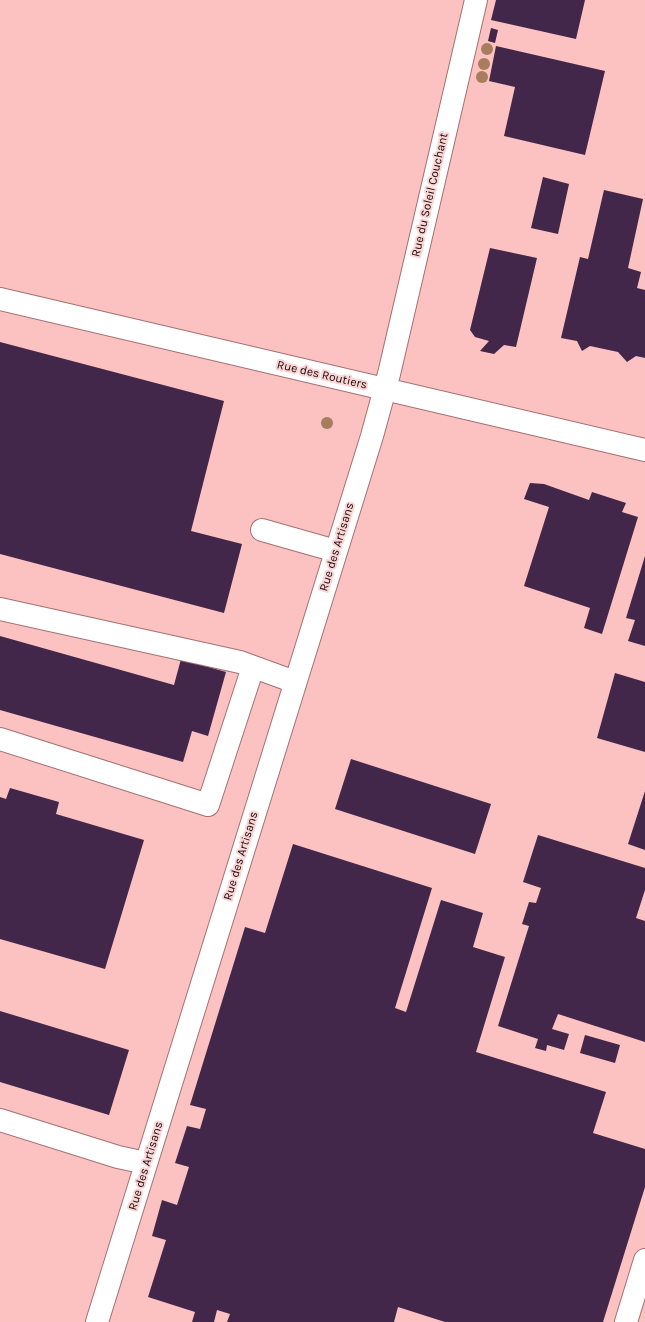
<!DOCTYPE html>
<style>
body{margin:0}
canvas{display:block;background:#fcc1c1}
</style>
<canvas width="645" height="1322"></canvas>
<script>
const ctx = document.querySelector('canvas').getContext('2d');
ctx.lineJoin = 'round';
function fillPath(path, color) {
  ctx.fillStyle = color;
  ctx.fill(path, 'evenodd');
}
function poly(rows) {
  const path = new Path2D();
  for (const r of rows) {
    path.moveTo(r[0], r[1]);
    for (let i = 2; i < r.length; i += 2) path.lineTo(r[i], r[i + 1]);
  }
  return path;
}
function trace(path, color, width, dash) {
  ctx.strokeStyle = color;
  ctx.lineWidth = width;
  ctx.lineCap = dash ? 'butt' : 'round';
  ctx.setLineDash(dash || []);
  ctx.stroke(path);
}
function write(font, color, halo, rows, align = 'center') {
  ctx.font = font + ' Karla,sans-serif';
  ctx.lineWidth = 4;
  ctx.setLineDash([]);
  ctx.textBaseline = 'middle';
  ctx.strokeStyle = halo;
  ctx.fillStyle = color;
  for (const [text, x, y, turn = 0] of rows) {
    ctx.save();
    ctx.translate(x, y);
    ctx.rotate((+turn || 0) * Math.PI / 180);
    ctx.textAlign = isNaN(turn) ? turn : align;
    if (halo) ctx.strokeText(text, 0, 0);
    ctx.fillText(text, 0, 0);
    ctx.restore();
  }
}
fillPath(poly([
 [496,0,585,0,576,39,491,20],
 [491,28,498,30,495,43,488,41],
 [496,46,605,71,585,155,504,136,515,87,489,81],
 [543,177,569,184,558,234,531,228],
 [604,190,643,199,628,268,641,272,637,288,645,290,645,358,636,356,627,362,618,352,590,346,582,351,577,341,561,338,580,257,588,259],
 [490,248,537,258,516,347,504,345,494,354,480,351,489,341,475,337,470,330],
 [0,342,224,401,191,531,242,544,224,613,0,554],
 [530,483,544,484,589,500,592,492,626,503,622,512,638,517,602,634,584,628,590,608,524,586,549,507,524,499],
 [645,556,645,646,628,641,635,620,626,618],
 [0,636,174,685,181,659,226,672,208,736,192,731,183,762,0,710],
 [615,673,645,682,645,752,597,738],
 [351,759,491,804,475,854,335,809],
 [10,788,59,802,56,814,144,840,105,969,0,939,0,797,6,799],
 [645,791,645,850,628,844],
 [538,835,645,868,645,890,636,918,645,921,645,1042,558,1014,552,1029,569,1034,564,1050,547,1045,546,1051,535,1048,538,1039,498,1026,529,926,522,924,529,902,536,903,541,888,523,882],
 [293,844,432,888,395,1008,406,1012,441,900,483,913,473,947,505,957,476,1052,606,1092,593,1133,645,1149,645,1187,603,1322,445,1322,398,1307,394,1322,227,1322,230,1314,217,1310,214,1322,192,1322,195,1312,148,1297,166,1240,152,1236,162,1200,177,1205,189,1167,175,1163,187,1126,200,1129,206,1109,190,1105,245,927,265,933],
 [0,1011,129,1050,109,1115,0,1082],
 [585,1035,620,1045,615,1063,580,1053]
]), '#42274a');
const minor = poly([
 [0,299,645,450],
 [262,530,336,551],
 [0,609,240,662,295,682],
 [0,739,208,805,253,667],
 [0,1120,118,1157,146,1163],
 [97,1322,372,436,389,374,476,0],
 [626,1322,645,1260]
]);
trace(minor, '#a57071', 24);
trace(minor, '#fff', 22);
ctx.fillStyle = '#a77d5e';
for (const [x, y] of [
 [487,49],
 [484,64],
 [482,77],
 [327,423]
]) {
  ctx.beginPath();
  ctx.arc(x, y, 6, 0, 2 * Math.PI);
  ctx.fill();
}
write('12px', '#1a0708', '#f9d5d5', [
 ["Rue du Soleil Couchant",430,195,-77],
 ["Rue des Routiers",322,375,13],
 ["Rue des Artisans",337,547,-73],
 ["Rue des Artisans",241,856,-73],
 ["Rue des Artisans",146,1166,-73]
]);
</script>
